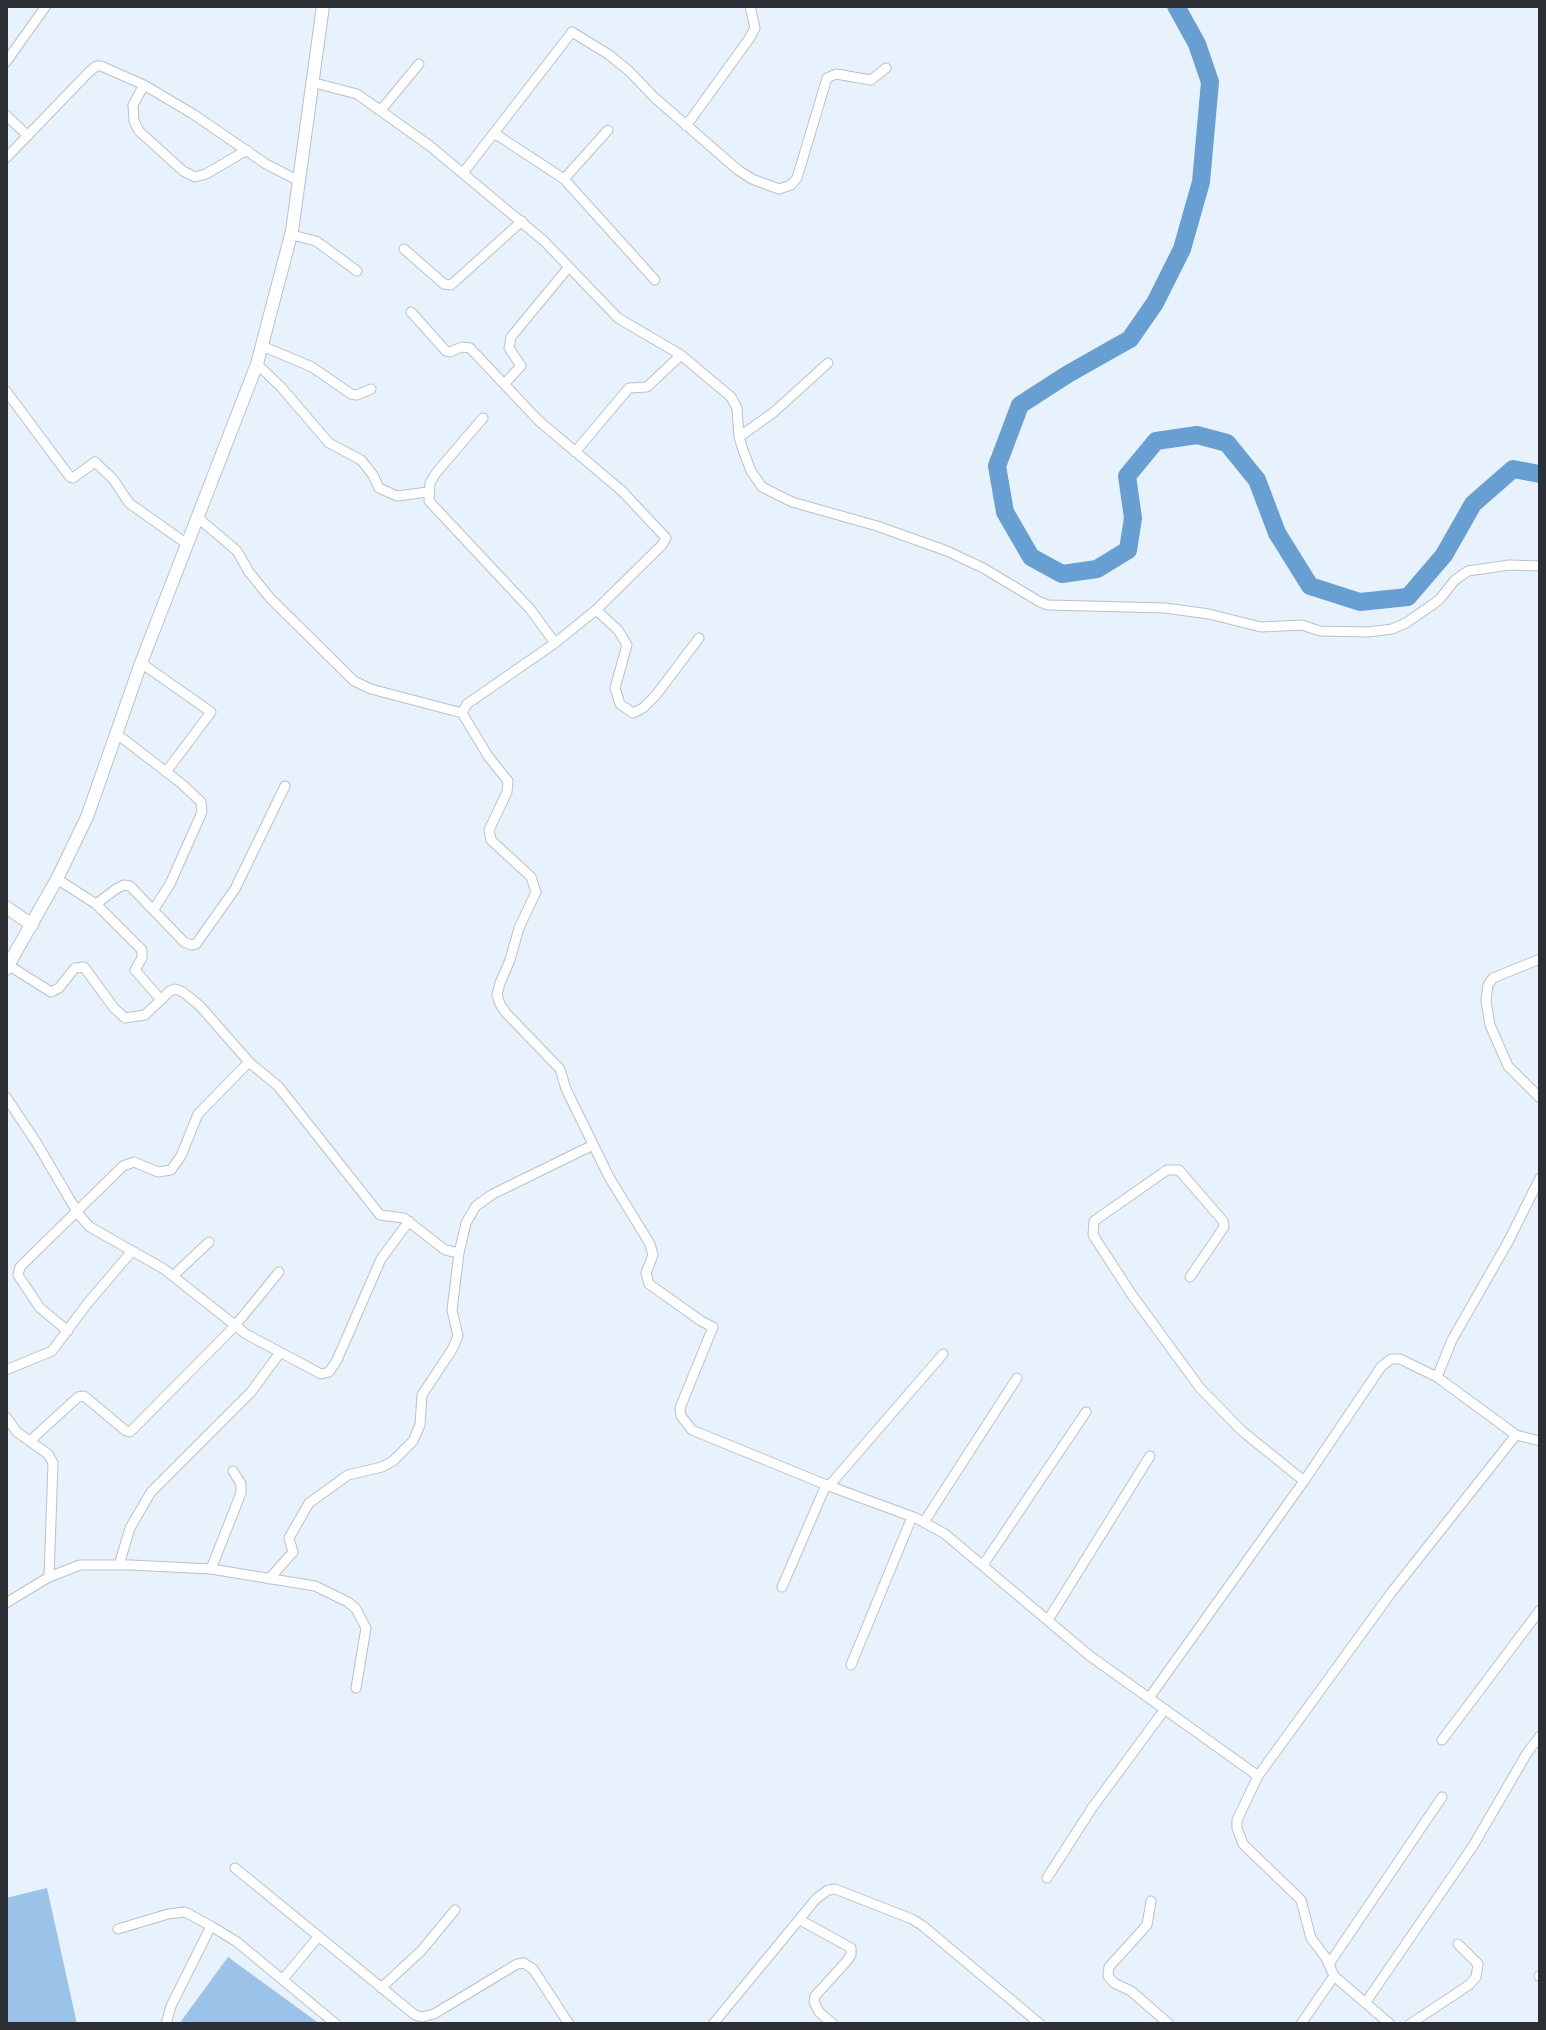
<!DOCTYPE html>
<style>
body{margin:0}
#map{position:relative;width:1546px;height:2030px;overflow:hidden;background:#e7f2fd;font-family:"Open Sans",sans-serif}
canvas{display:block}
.frame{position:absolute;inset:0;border:8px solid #2c3034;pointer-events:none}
</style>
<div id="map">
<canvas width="1546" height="2030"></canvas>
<div class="frame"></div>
</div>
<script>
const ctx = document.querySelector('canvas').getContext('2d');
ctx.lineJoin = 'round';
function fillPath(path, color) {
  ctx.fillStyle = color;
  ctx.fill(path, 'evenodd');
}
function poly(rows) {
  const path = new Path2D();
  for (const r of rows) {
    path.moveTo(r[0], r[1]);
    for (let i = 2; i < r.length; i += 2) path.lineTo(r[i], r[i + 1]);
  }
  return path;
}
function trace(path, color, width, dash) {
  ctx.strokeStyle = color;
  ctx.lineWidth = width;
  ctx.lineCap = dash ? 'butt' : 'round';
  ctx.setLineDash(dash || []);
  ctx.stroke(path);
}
fillPath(poly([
 [47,1888,77,2024,6,2024,6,1898],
 [228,1957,320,2024,179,2024]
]), '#9bc3e9');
trace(poly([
 [1176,6,1197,44,1210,82,1201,182,1182,249,1155,303,1130,339,1068,374,1020,405,997,466,1005,512,1031,557,1062,574,1097,569,1128,550,1133,518,1127,476,1156,441,1197,435,1227,443,1257,480,1277,533,1310,586,1360,602,1408,597,1444,555,1473,504,1513,469,1540,474]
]), '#679fd2', 18);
const street = poly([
 [6,62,46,6],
 [311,82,357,94,430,146,544,241,618,318,681,355,731,397,737,408,739,437,743,450,751,471,762,487,792,502,877,526,947,551,983,568,1040,602,1048,605,1165,608,1209,614,1261,627,1302,625,1320,631,1368,632,1392,629,1406,623,1439,600,1455,580,1468,571,1509,565,1540,566],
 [144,85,133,105,134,121,139,131,183,171,195,177,206,174,247,150],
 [381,110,419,64],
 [6,115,28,136],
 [686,126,749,39,755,28,750,6],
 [494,133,564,179,655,280],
 [6,158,88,73,96,66,101,66,144,85,193,114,266,164,299,181],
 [463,173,572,32,608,54,629,71,655,98,738,170,752,179,779,189,791,185,797,178,827,78,836,74,871,80,886,68],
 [564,179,608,130],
 [292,235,316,241,357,271],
 [404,249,444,284,451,285,522,221],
 [411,312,446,351,450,352,462,347,470,348,539,421,622,491,666,538,662,545,596,610,555,643,467,704,462,713,488,756,508,781,507,792,489,830,491,840,531,877,536,892,519,928,510,960,500,983,497,995,500,1004,506,1013,560,1069,566,1089,609,1177,650,1244,653,1255,646,1273,649,1284,701,1321,713,1327,680,1408,681,1416,692,1430,829,1486,916,1518,945,1534,1090,1656,1258,1776,1237,1820,1237,1828,1243,1844,1301,1900,1311,1938,1326,1958,1334,1976,1390,2024],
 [262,346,312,367,351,394,357,395,371,389],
 [257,364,281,387,329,443,361,460,373,475,379,488,397,496,428,492],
 [505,383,521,366,509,348,511,337,568,268],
 [6,391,70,477,73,478,95,462,113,479,129,503,187,544],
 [483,418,436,473,430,483,429,501,530,609,555,643],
 [739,437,774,412,828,363],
 [575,452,629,388,647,387,681,355],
 [197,517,237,551,249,572,270,598,354,681,371,689,462,713],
 [596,610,618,630,627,645,615,688,620,704,633,713,643,708,656,695,699,638],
 [141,663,211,712,166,772],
 [117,734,182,784,201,802,202,812,170,884,154,909],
 [57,879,96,904,142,950,142,958,135,970,161,1000],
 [96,904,116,889,124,885,130,886,184,942,191,945,196,944,235,889,285,786],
 [1540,959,1493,978,1488,985,1486,1001,1490,1025,1508,1066,1540,1098],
 [8,965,51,992,59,988,75,968,84,967,114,1008,125,1018,145,1015,170,991,175,989,183,992,200,1006,250,1063,278,1086,380,1215,404,1218,445,1250,459,1253],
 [6,1097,36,1142,79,1215,90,1227,164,1269,246,1334,321,1374,329,1372,337,1360,381,1259,409,1221],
 [174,1275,209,1242],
 [1190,1277,1224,1227,1223,1221,1179,1170,1167,1170,1094,1221,1093,1235,1132,1295,1200,1388,1242,1431,1304,1481],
 [68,1331,40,1308,18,1275,20,1267,123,1166,134,1162,158,1172,171,1170,181,1156,198,1114,249,1062],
 [6,1370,52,1351,87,1304,132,1251],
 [6,1417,17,1432,48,1454,53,1463,49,1577],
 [1516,1435,1540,1441],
 [31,1440,78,1397,84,1396,126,1431,130,1432,234,1327,279,1272],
 [829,1486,943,1354],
 [924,1522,1017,1378],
 [119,1565,130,1528,151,1492,251,1392,279,1354],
 [983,1565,1086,1412],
 [211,1569,241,1493,241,1484,233,1471],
 [269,1579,293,1552,289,1538,309,1503,348,1475,382,1467,393,1461,413,1441,420,1425,422,1395,453,1348,458,1336,452,1310,459,1253,466,1223,476,1206,493,1194,593,1145],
 [782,1587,826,1485],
 [6,1603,49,1577,80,1565,131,1565,211,1569,315,1586,348,1602,356,1609,366,1628,356,1688],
 [1048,1620,1150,1456],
 [851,1665,912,1517],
 [1149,1698,1304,1481,1381,1367,1391,1359,1400,1359,1437,1377],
 [1442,1740,1540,1610],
 [1258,1776,1391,1593,1516,1435,1437,1377,1452,1340,1508,1242,1540,1178],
 [235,1868,415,2015,422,2017,434,2014,517,1964,524,1963,533,1969,569,2024],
 [1047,1878,1092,1808,1165,1709],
 [1151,1901,1147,1925,1109,1967,1108,1976,1114,1983,1131,1991,1169,2024],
 [800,1920,851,1948,851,1955,846,1962,815,1996,814,2002,819,2012,833,2024],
 [118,1929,168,1914,185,1912,211,1926],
 [1329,1964,1442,1797],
 [1539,1976,1540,1976],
 [283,1979,319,1936],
 [381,1988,421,1951,455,1910],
 [1366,2002,1473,1846,1527,1753,1540,1736],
 [166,2024,171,2006,211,1926,237,1942,336,2024],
 [713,2024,816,1899,828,1890,835,1889,912,1919,923,1926,1040,2024],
 [1301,2024,1334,1976],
 [1410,2024,1469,1985,1476,1977,1478,1964,1458,1944]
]);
const secondary = poly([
 [6,907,32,925],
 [6,969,57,879,87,817,141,663,257,364,292,231,323,6]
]);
trace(street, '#b7c2cc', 11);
trace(secondary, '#b7c2cc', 14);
trace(street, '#fff', 9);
trace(secondary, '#fff', 12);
</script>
